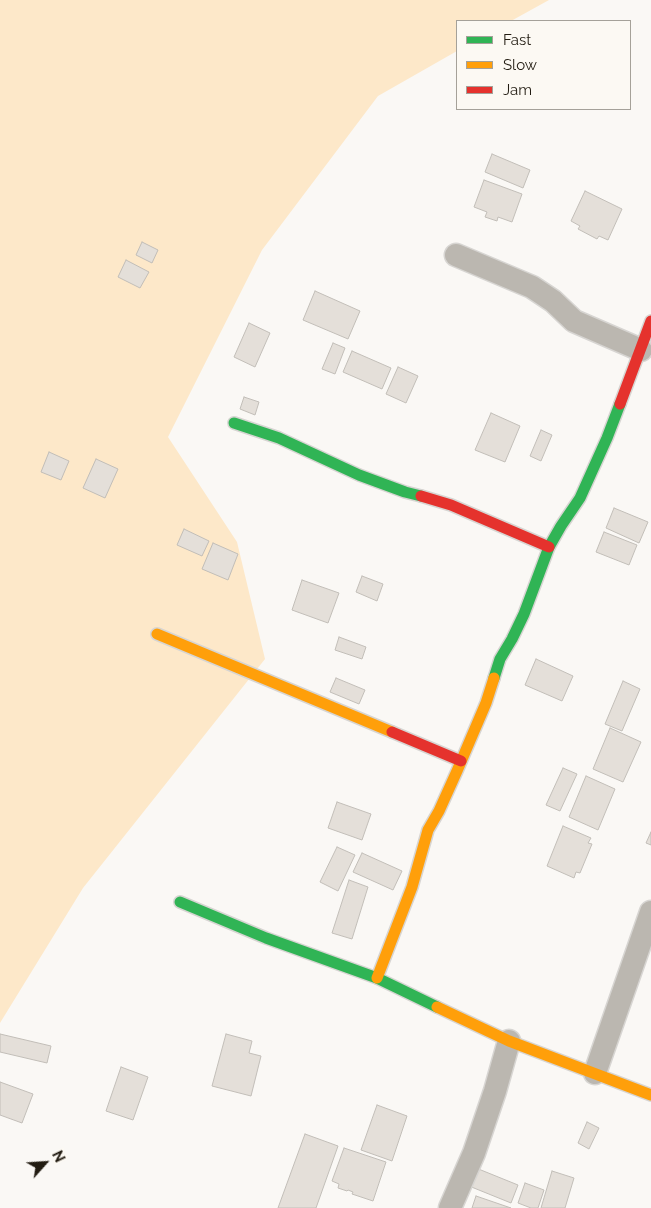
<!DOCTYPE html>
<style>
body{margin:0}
#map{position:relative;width:651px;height:1208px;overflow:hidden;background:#faf8f5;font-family:Raleway,sans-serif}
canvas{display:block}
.legend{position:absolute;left:456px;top:20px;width:175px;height:90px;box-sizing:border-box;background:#fcf9f3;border:1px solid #a5a199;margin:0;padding:6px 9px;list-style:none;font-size:15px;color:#221c12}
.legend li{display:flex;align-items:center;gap:10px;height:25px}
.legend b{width:25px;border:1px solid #a5a199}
.north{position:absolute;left:20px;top:1138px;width:50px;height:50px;-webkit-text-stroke:4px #fcf9f3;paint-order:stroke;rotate:64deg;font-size:14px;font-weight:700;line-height:20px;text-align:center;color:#221c12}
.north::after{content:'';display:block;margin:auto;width:18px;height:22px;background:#221c12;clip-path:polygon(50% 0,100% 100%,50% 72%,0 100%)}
</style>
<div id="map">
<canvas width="651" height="1208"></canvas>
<ul class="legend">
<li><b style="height:6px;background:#30b455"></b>Fast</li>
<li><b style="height:6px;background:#ff9f0a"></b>Slow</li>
<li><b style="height:6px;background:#e5322d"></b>Jam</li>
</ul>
<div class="north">N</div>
</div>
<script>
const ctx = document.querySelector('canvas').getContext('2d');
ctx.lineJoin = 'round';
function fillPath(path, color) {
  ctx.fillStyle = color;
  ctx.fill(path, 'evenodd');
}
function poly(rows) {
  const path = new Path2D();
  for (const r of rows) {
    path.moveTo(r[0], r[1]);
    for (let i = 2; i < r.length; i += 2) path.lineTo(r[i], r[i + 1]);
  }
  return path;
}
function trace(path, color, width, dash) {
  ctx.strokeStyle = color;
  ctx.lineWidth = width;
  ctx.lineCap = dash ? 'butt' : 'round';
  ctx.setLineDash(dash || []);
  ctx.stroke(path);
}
fillPath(poly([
 [0,0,549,0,511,21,457,21,457,51,378,96,262,250,168,437,237,542,265,659,83,888,0,1023]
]), '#fde8c9');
const building = poly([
 [492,154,530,170,523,188,485,172,492,154],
 [484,180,522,194,512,222,498,217,497,221,485,217,487,212,474,207,484,180],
 [585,191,622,209,608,240,599,236,597,239,578,229,580,226,571,221,585,191],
 [142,242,158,250,152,263,136,255,142,242],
 [126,260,149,272,140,288,118,277,126,260],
 [315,291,360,311,348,339,303,320,315,291],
 [249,323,270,333,255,367,234,357,249,323],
 [333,343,345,348,335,374,322,369,333,343],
 [352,351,391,368,382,389,343,372,352,351],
 [398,367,418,376,406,403,386,394,398,367],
 [244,397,259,402,255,415,240,409,244,397],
 [491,413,520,426,505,462,475,450,491,413],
 [541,430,552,435,541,461,530,456,541,430],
 [49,452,69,461,61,480,41,472,49,452],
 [96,459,118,469,105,498,83,488,96,459],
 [614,508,648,522,639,543,606,528,614,508],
 [184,529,209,541,202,556,177,545,184,529],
 [604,532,637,545,629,565,596,552,604,532],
 [213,543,238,554,228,580,202,569,213,543],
 [362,576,383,584,377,601,356,592,362,576],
 [302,580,339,593,328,623,292,610,302,580],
 [339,637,366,647,362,659,335,650,339,637],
 [536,659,573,676,562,701,525,685,536,659],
 [336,678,365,690,359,704,330,692,336,678],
 [623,681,640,689,622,731,605,724,623,681],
 [610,728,641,742,623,782,593,769,610,728],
 [563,768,577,774,560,811,546,805,563,768],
 [586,776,615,789,598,830,569,817,586,776],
 [337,802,371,814,362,840,328,828,337,802],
 [563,826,591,838,588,843,592,844,580,873,576,872,574,878,547,866,563,826],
 [651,832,651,845,646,843,651,832],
 [337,847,355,855,338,891,320,882,337,847],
 [362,853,402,871,393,890,353,872,362,853],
 [349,880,368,887,352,939,332,933,349,880],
 [0,1034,51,1046,47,1063,0,1052,0,1034],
 [226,1034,252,1041,249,1053,261,1056,251,1096,212,1086,226,1034],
 [121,1067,148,1077,133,1120,106,1111,121,1067],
 [0,1082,33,1094,22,1123,0,1115,0,1082],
 [377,1105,407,1116,392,1161,361,1150,377,1105],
 [587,1122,599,1128,589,1149,578,1143,587,1122],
 [305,1134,338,1146,316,1208,278,1208,305,1134],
 [344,1148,386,1162,373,1201,352,1194,353,1192,348,1190,347,1191,338,1188,339,1184,332,1181,344,1148],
 [476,1168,518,1185,511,1203,469,1186,476,1168],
 [552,1171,574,1178,565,1208,541,1208,552,1171],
 [525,1183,544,1190,538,1208,531,1208,518,1203,525,1183],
 [476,1196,511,1208,472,1208,476,1196]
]);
fillPath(building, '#e4dfd9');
trace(building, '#c2beb8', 1);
const street = poly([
 [456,255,532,287,553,301,574,321,641,350],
 [595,1073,651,912],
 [450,1208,474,1153,495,1091,509,1041]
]);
const fast = poly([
 [234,423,279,438,359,475,405,492,421,496],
 [494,678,500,659,512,639,524,614,549,547,561,526,580,498,607,438,620,404],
 [180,902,266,938,377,978,437,1007]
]);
const slow = poly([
 [157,634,392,732],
 [377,978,412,887,428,830,439,811,457,771,486,703,494,678],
 [437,1007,509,1041,651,1095]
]);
const jam = poly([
 [620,404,651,321],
 [421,496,451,505,549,547],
 [392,732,461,761]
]);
trace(street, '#d7d5d2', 25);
trace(fast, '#d7d5d2', 14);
trace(slow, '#d7d5d2', 14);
trace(jam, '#d7d5d2', 14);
trace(street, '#bbb7b0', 22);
trace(fast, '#30b455', 11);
trace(slow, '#ff9f0a', 11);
trace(jam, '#e5322d', 11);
</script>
